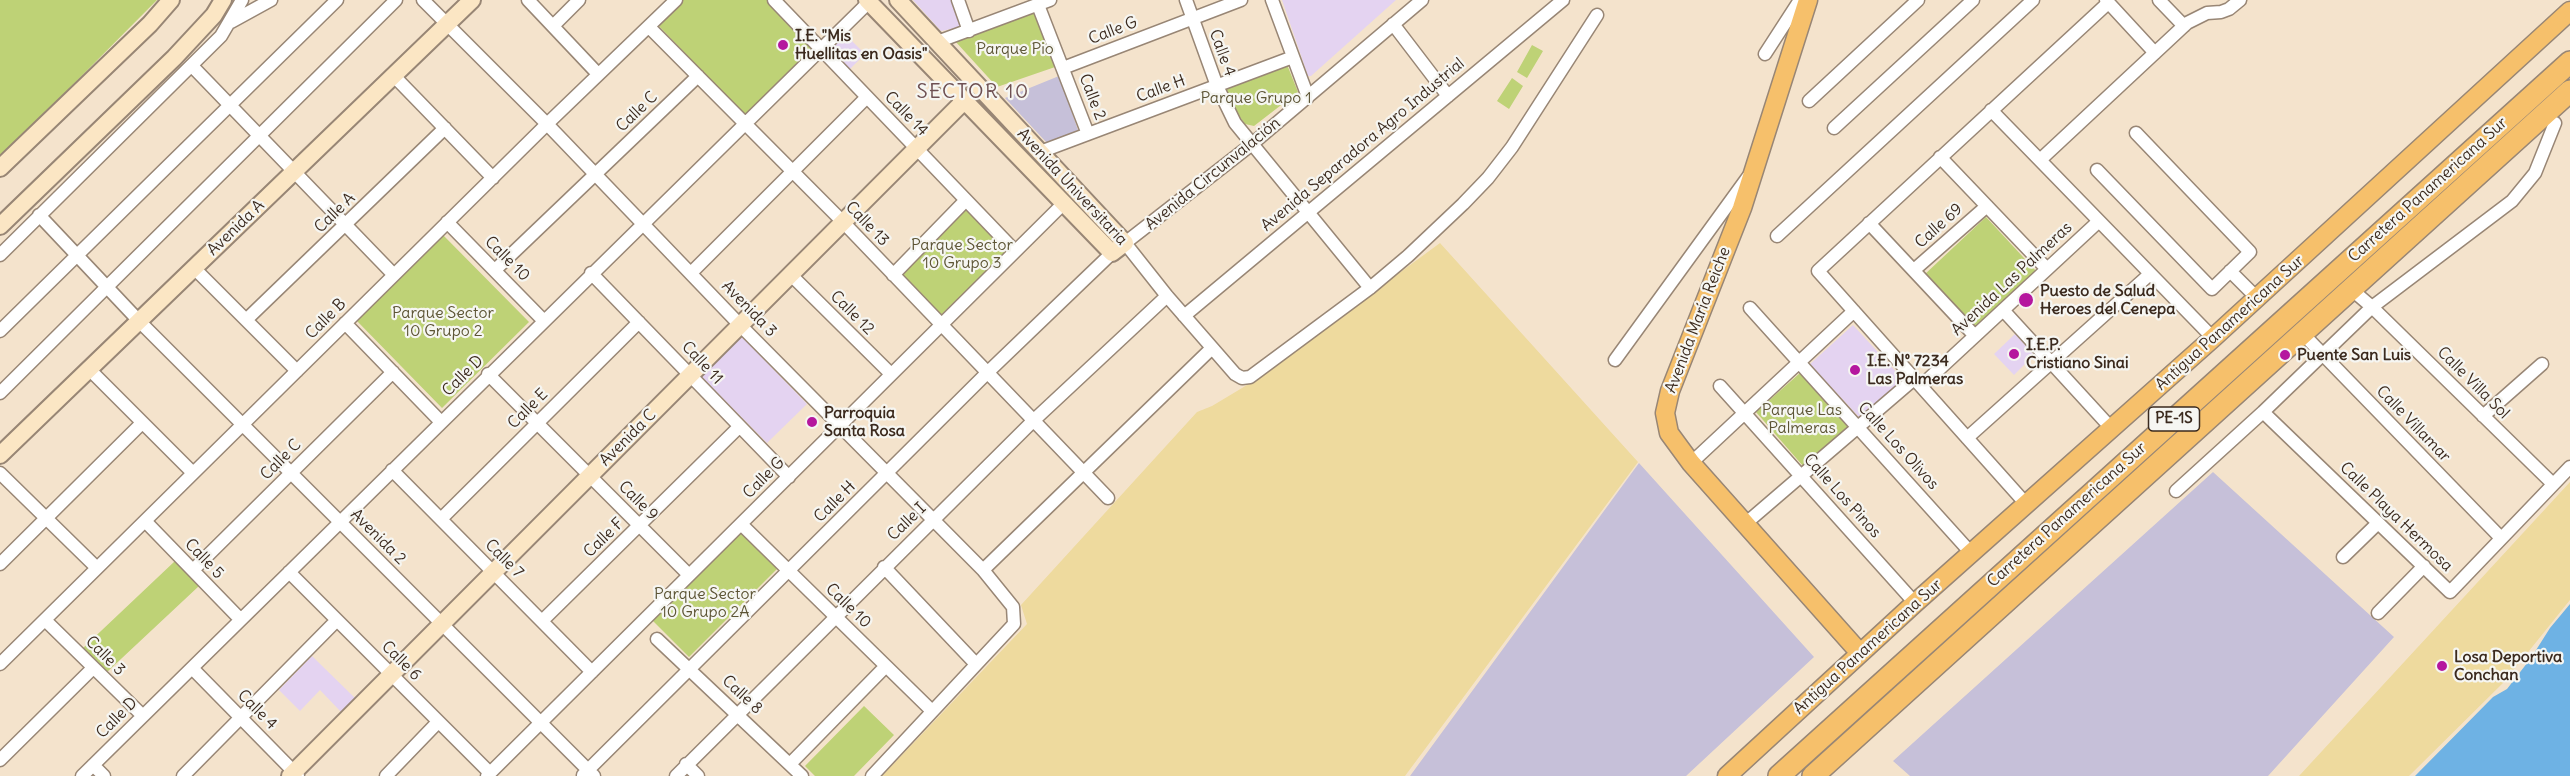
<!DOCTYPE html>
<meta charset="utf-8">
<style>
body{margin:0}
canvas{display:block;background:#f4e3cc}
</style>
<canvas width="2570" height="776"></canvas>
<script>
const ctx = document.querySelector('canvas').getContext('2d');
ctx.lineJoin = 'round';
function fillPath(path, color) {
  ctx.fillStyle = color;
  ctx.fill(path, 'evenodd');
}
function poly(rows) {
  const path = new Path2D();
  for (const r of rows) {
    path.moveTo(r[0], r[1]);
    for (let i = 2; i < r.length; i += 2) path.lineTo(r[i], r[i + 1]);
  }
  return path;
}
function trace(path, color, width, dash) {
  ctx.strokeStyle = color;
  ctx.lineWidth = width;
  ctx.lineCap = dash ? 'butt' : 'round';
  ctx.setLineDash(dash || []);
  ctx.stroke(path);
}
function write(font, color, halo, rows, align = 'center') {
  ctx.font = font + ' Delius,sans-serif';
  ctx.lineWidth = 4.5;
  ctx.setLineDash([]);
  ctx.textBaseline = 'middle';
  ctx.strokeStyle = halo;
  ctx.fillStyle = color;
  for (const [text, x, y, turn = 0] of rows) {
    ctx.save();
    ctx.translate(x, y);
    ctx.rotate((+turn || 0) * Math.PI / 180);
    ctx.textAlign = isNaN(turn) ? turn : align;
    if (halo) ctx.strokeText(text, 0, 0);
    ctx.fillText(text, 0, 0);
    ctx.restore();
  }
}
fillPath(poly([
 [913,0,951,0,961,27,941,31],
 [1282,0,1396,0,1311,76,1308,76],
 [844,33,865,54,849,70,829,49],
 [1853,325,1900,376,1898,383,1859,417,1810,364],
 [2015,334,2034,355,2014,375,1994,354],
 [741,336,807,404,767,443,701,376],
 [312,656,356,699,342,713,320,690,300,711,279,690]
]), '#e4d3f1');
fillPath(poly([
 [1059,76,1078,130,1047,143,1005,98],
 [1639,463,1814,657,1686,776,1410,776],
 [2213,472,2394,637,2268,776,1910,776,1893,761]
]), '#c6c0d9');
fillPath(poly([
 [0,0,157,0,0,158],
 [678,0,768,0,814,48,745,116,655,22],
 [1036,8,1058,66,997,87,955,41],
 [1532,45,1543,51,1527,78,1517,72],
 [1286,62,1298,92,1254,126,1245,124,1226,98,1227,87],
 [1512,78,1523,86,1509,109,1497,101],
 [966,208,1008,250,941,315,900,273],
 [1986,217,2036,271,1974,329,1924,275],
 [443,235,529,322,442,408,357,321],
 [1800,373,1848,427,1803,466,1756,412],
 [739,531,777,569,689,657,651,619],
 [175,561,199,586,106,673,83,648],
 [864,706,894,735,854,776,815,776,805,766]
]), '#bed276');
fillPath(poly([
 [1440,243,1638,462,1405,776,882,776,1027,624,1021,605,1197,412,1212,406,1247,385],
 [2570,482,2570,600,2504,682,2409,776,2299,776]
]), '#eeda9e');
fillPath(poly([
 [2570,604,2570,776,2415,776,2493,697,2507,689,2531,658,2550,628]
]), '#6eb2e4');
const street = poly([
 [423,0,547,124,740,325,983,570,1013,607,1014,624,872,776],
 [528,0,598,74],
 [774,0,1015,251],
 [958,0,969,31],
 [1186,0,1217,86,1235,123,1370,288],
 [1272,0,1308,97],
 [1422,0,1252,144,1125,243,1167,296,1235,374,1242,378,1250,377,1370,288,1408,256,1463,204,1488,178,1512,147,1597,15],
 [2106,0,2155,53],
 [2159,0,2184,26],
 [1038,5,1088,134],
 [231,22,271,0],
 [1393,24,1448,96],
 [553,26,579,0],
 [649,27,843,222,1108,498],
 [937,42,1050,0],
 [1765,54,1800,0],
 [192,66,394,275],
 [1063,68,1241,0],
 [393,75,493,178],
 [1809,101,1918,0],
 [1991,110,2213,338],
 [1834,128,1973,0],
 [1040,152,1293,57],
 [1940,157,2047,269],
 [2040,160,2187,23,2207,13,2221,12,2229,9,2240,0],
 [2097,170,2212,289,2250,252,2136,133],
 [39,215,139,321,594,776],
 [447,222,543,320],
 [1869,223,1975,336],
 [1777,236,2033,0],
 [0,255,221,36,242,0],
 [194,268,297,371],
 [495,270,698,76],
 [1914,270,1987,206],
 [2230,271,2257,298],
 [591,273,789,477],
 [691,273,867,97],
 [791,275,891,374],
 [893,275,966,200],
 [2351,289,2372,307,2553,484],
 [1750,308,1972,554],
 [2003,310,2112,429],
 [1184,316,1563,0],
 [246,320,445,128],
 [345,323,440,421],
 [0,331,337,0],
 [2302,333,2501,538],
 [1615,360,1748,177],
 [89,369,193,473],
 [488,374,689,575],
 [1720,386,1915,603],
 [1921,386,2099,221],
 [0,393,396,0],
 [2263,412,2450,592,2570,467],
 [2483,416,2542,364],
 [1967,438,2150,274],
 [1691,463,1854,311],
 [392,470,592,672],
 [0,473,97,568],
 [2176,491,2263,412,2372,307,2512,201,2535,173,2555,123],
 [2027,505,1818,271,2108,3],
 [441,519,639,322],
 [145,521,240,619],
 [741,524,932,711],
 [1745,524,1914,379],
 [2343,557,2378,523],
 [0,564,142,423],
 [884,567,975,663],
 [193,570,393,372],
 [983,570,1212,348],
 [289,572,490,773],
 [2378,613,2424,566],
 [45,620,143,716],
 [542,621,739,427],
 [657,639,802,776],
 [0,664,547,124,676,0],
 [192,668,298,776],
 [0,760,93,668],
 [686,764,698,776],
 [790,764,886,666],
 [93,765,104,776],
 [583,775,987,373,1112,253],
 [82,776,869,2],
 [183,776,337,620],
 [386,776,438,722],
 [487,776,1064,203],
 [676,776,1033,421,1167,296]
]);
const secondary = poly([
 [867,0,1112,253,1125,243,898,0],
 [0,168,150,24,171,0],
 [0,226,174,58,214,15,223,0],
 [0,455,472,0],
 [290,776,965,100]
]);
const primary = poly([
 [1808,0,1742,208,1670,391,1665,413,1669,433,1691,463,1860,653],
 [1727,776,1915,603,2213,338,2570,11]
]);
const highway = poly([
 [1779,776,2570,62],
 [1813,776,2570,91]
]);
trace(street, '#988675', 15);
trace(secondary, '#988675', 20);
trace(primary, '#988675', 21);
trace(highway, '#988675', 24);
trace(street, '#fff', 12);
trace(secondary, '#fbe6c4', 16);
trace(primary, '#f6c06b', 18);
trace(highway, '#f6c06b', 21);
for (const [x, y, r, color] of [
 [783,45,6,"#b5179e"],
 [2026,300,8,"#b5179e"],
 [2014,354,6,"#b5179e"],
 [2285,355,6,"#b5179e"],
 [1855,370,6,"#b5179e"],
 [812,422,6,"#b5179e"],
 [2442,666,6,"#b5179e"]
]) {
  const dot = new Path2D();
  dot.arc(x, y, r, 0, 2 * Math.PI);
  ctx.fillStyle = color;
  ctx.fill(dot);
  trace(dot, '#f6f6f2', 2);
}
for (const [x, y, w] of [
 [2174,419,51]
]) {
  const box = new Path2D();
  box.roundRect(x - w / 2, y - 12, w, 24, 4.5);
  ctx.fillStyle = '#f6f6f2';
  ctx.fill(box);
  trace(box, '#3b2a1e', 1.5);
}
write('bold 15px', '#3b2a1e', null, [
 ["PE-1S",2174,419]
]);
write('16px', '#3b2a1e', '#f6f6f2', [
 ["Calle G",1113,31,-21],
 ["Calle 4",1222,53,70],
 ["Calle H",1161,89,-20],
 ["Calle 2",1092,97,69],
 ["Calle C",637,112,-44],
 ["Calle 14",906,114,46],
 ["Avenida Separadora Agro Industrial",1363,145,-40],
 ["Avenida Circunvalación",1213,174,-39],
 ["Avenida Universitaria",1072,187,47],
 ["Carretera Panamericana Sur",2428,190,-42],
 ["Calle A",335,213,-44],
 ["Calle 13",867,224,46],
 ["Calle 69",1939,226,-42],
 ["Avenida A",236,228,-44],
 ["Calle 10",507,259,45],
 ["Avenida Las Palmeras",2012,279,-43],
 ["Avenida 3",749,309,46],
 ["Calle 12",852,313,45],
 ["Calle B",326,319,-45],
 ["Avenida María Reiche",1698,320,-69],
 ["Antigua Panamericana Sur",2230,323,-42],
 ["Calle 11",702,363,47],
 ["Calle D",463,376,-45],
 ["Calle Villa Sol",2473,383,45],
 ["Calle E",528,409,-45],
 ["Calle Villamar",2413,424,46],
 ["Avenida C",628,438,-45],
 ["Calle Los Olivos",1898,446,48],
 ["Calle C",281,460,-45],
 ["Calle G",764,478,-45],
 ["Calle Los Pinos",1842,496,48],
 ["Calle 9",638,501,45],
 ["Calle H",835,502,-45],
 ["Carretera Panamericana Sur",2067,515,-42],
 ["Calle Playa Hermosa",2396,517,44],
 ["Calle I",907,522,-44],
 ["Avenida 2",378,537,45],
 ["Calle F",604,538,-44],
 ["Calle 5",204,559,46],
 ["Calle 7",504,559,45],
 ["Calle 10",848,606,44],
 ["Antigua Panamericana Sur",1868,647,-42],
 ["Calle 3",105,656,45],
 ["Calle 6",401,661,45],
 ["Calle 8",742,695,43],
 ["Calle 4",257,710,45],
 ["Calle D",117,718,-45]
]);
write('bold 16px', '#3b2a1e', '#f6f6f2', [
 ["I.E. \"Mis",795,36],
 ["Huellitas en Oasis\"",795,54],
 ["Puesto de Salud",2040,291],
 ["Heroes del Cenepa",2040,309],
 ["I.E.P.",2026,345],
 ["Cristiano Sinai",2026,363],
 ["Puente San Luis",2297,355],
 ["I.E. N° 7234",1867,361],
 ["Las Palmeras",1867,379],
 ["Parroquia",824,413],
 ["Santa Rosa",824,431],
 ["Losa Deportiva",2454,657],
 ["Conchan",2454,675]
], 'left');
write('16px', '#5c5434', '#f6f6f2', [
 ["Parque Pio",1015,49],
 ["Parque Grupo 1",1256,98],
 ["Parque Sector",962,245],
 ["10 Grupo 3",962,263],
 ["Parque Sector",443,313],
 ["10 Grupo 2",443,331],
 ["Parque Las",1802,410],
 ["Palmeras",1802,428],
 ["Parque Sector",705,594],
 ["10 Grupo 2A",705,612]
]);
ctx.letterSpacing = '1.5px';
write('20px', '#6e5052', '#f6f6f2', [
 ["SECTOR 10",973,92]
]);
ctx.letterSpacing = '0px';
</script>
